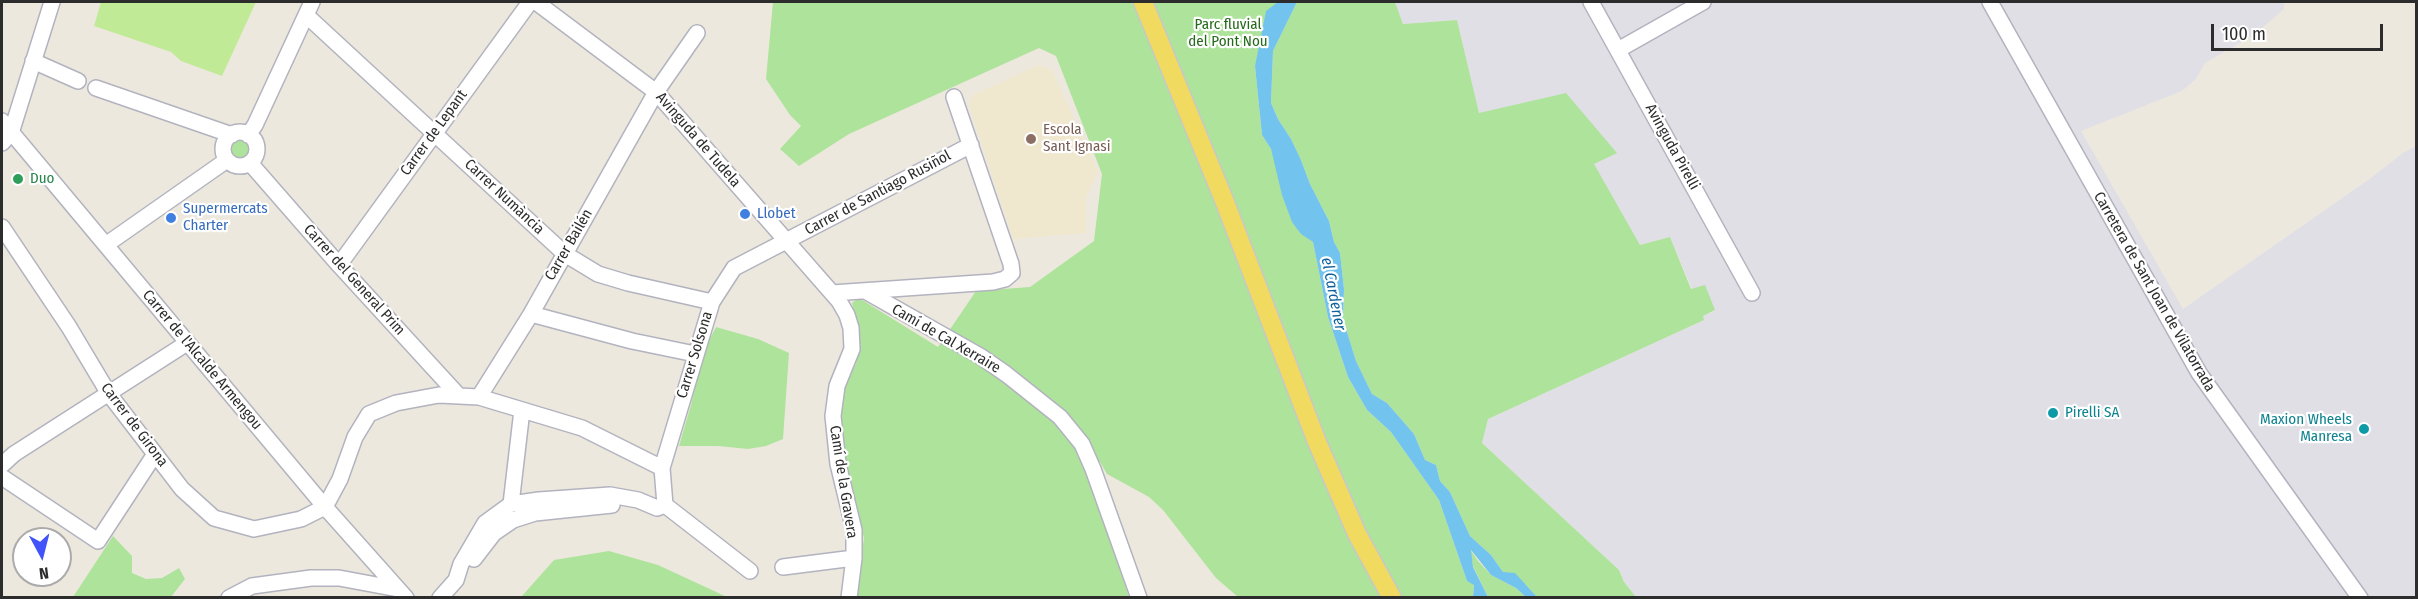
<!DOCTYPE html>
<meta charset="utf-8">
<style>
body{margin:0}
#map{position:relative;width:2418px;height:599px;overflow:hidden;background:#ede8de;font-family:"Fira Sans Condensed",sans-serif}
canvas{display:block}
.frame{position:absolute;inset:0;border:3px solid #2c2c2c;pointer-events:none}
.north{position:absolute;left:12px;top:527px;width:60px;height:60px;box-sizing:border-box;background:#fff;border:2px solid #ababab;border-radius:50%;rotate:173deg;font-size:16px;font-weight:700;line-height:24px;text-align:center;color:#2c2c2c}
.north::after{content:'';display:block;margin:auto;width:21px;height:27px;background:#4054f9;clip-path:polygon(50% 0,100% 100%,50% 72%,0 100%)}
.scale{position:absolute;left:2211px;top:24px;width:172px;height:27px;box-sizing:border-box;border:3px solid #2c2c2c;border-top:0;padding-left:8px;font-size:18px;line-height:21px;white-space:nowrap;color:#2c2c2c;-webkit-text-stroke:4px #fff;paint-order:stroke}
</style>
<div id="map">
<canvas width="2418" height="599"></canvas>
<div class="frame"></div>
<div class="north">N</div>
<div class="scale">100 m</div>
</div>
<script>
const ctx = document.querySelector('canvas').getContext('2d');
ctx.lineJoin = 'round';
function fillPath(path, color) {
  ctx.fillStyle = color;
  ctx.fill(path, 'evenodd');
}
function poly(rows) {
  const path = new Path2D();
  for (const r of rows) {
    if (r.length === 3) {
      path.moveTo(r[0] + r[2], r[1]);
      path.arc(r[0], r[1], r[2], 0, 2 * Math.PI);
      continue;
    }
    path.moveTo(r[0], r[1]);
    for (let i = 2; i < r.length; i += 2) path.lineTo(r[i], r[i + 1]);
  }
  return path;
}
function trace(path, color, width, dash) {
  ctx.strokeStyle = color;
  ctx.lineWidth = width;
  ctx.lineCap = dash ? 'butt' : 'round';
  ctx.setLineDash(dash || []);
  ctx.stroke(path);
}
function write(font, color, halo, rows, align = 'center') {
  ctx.font = font + ' "Fira Sans Condensed",sans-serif';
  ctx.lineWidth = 4.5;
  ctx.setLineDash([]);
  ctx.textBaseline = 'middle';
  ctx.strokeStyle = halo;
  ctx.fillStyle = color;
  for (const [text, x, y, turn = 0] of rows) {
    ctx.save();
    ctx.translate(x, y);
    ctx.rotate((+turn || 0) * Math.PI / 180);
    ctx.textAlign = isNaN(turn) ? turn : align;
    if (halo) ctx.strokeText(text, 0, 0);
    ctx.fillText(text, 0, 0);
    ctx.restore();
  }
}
fillPath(poly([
 [1395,2,2284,2,2284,9,2254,35,2205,63,2196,79,2182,91,2081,131,2183,309,2371,178,2403,153,2416,146,2416,597,1636,597,1624,582,1619,570,1482,443,1488,419,1704,320,1702,316,1715,311,1692,289,1670,237,1640,245,1593,164,1617,152,1479,113,1457,20,1403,24]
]), '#e1dfe6');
fillPath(poly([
 [1039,65,1052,70,1098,172,1086,197,1086,233,1013,239,969,105,973,95]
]), '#efe7ce');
fillPath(poly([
 [773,2,1278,2,1255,66,1262,135,1271,149,1301,233,1313,242,1328,317,1348,377,1367,410,1391,432,1439,500,1467,581,1474,584,1473,597,1238,597,1216,578,1163,510,1149,497,1107,474,1100,462,1086,466,1129,597,856,597,864,538,842,461,840,402,846,381,856,364,860,337,852,303,859,298,938,347,976,291,1030,287,1094,241,1102,174,1056,56,1039,48,849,134,799,166,780,149,801,126,790,115,766,79],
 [1297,2,1395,2,1403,24,1457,20,1479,113,1566,93,1617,153,1594,164,1640,245,1670,237,1691,289,1705,285,1715,310,1703,316,1704,320,1488,419,1482,443,1619,570,1624,582,1636,597,1537,597,1526,585,1503,572,1491,555,1470,536,1450,492,1440,481,1436,465,1425,460,1414,434,1387,403,1372,394,1356,361,1343,319,1344,289,1340,253,1334,242,1329,221,1310,184,1301,160,1291,139,1278,119,1271,103,1273,51],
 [240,149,11],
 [716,327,758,339,789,353,783,439,766,446,748,449,718,446,679,446,691,405,702,354],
 [113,536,132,556,132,573,146,579,162,578,179,568,185,579,171,597,73,597],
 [1470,549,1478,561,1491,575,1516,588,1526,597,1488,597,1473,566],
 [609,551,658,565,727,597,522,596,554,560]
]), '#aee39b');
fillPath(poly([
 [101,2,256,2,222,76,181,61,171,52,94,26]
]), '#c1ea97');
fillPath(poly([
 [1278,2,1297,2,1273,51,1271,103,1278,119,1291,139,1301,160,1310,184,1329,221,1334,242,1340,253,1344,289,1343,319,1356,361,1372,394,1387,403,1414,434,1425,460,1436,465,1440,481,1450,492,1470,536,1491,555,1503,572,1515,573,1537,597,1526,597,1516,588,1491,575,1471,550,1473,567,1488,597,1473,597,1474,585,1467,581,1439,500,1391,432,1367,410,1348,377,1328,317,1313,242,1301,234,1292,222,1282,195,1271,149,1262,135,1255,66,1266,11]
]), '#72c4ee');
const minor = poly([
 [536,2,656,92,839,301,847,315,851,328,852,349,837,386,833,416,838,464,854,530,854,558,849,598],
 [1591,2,1752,293],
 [1990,2,2199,373,2360,598],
 [306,15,565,254,598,274,628,283,712,302],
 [1618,50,1703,2],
 [33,61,78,81],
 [96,88,232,135],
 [2,121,325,507,406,598],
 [240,149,17],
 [248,135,255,125,312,2],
 [2,143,11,133,52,2],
 [250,163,339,265,459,396],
 [2,227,69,327,109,394,182,489,214,518,254,529,301,519,325,507],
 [107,244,227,160],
 [339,265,530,2],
 [867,292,980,356,1006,374,1060,417,1082,444,1093,469,1139,598],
 [832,293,993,282,1005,279,1012,273,1011,264,954,97],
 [531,314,632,341,695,354],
 [479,397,531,314,656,92,697,33],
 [2,465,14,454,187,343],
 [2,477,98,541,155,454],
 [511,504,522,410],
 [665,505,662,468,712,302,734,268,971,145],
 [325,507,340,479,355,437,369,414,396,403,439,395,479,397,582,428,662,468],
 [474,559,494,533,513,520,535,513,612,505],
 [783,567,854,558],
 [229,598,252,586,311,578,339,578,398,589],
 [440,598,456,580,461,564,485,523,511,504,539,500,610,495,638,500,657,508,665,505,750,571]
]);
const major = poly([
 [1143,2,1224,200,1317,442,1357,534,1392,598]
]);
trace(minor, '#b2b3bf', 18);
trace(major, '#c8c8c8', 21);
trace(minor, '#fff', 15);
trace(major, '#f0da60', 18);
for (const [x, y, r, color] of [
 [1031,139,6,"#8d6e63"],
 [18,179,6,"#2e9e5b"],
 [745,214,6,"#3f7fe0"],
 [171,218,6,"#3f7fe0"],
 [2053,413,6,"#0f9aa8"],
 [2364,429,6,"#0f9aa8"]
]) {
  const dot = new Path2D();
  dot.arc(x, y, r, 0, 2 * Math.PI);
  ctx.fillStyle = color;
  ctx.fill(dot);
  trace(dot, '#fff', 2);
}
write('15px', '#256a1b', '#fff', [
 ["Parc fluvial",1228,25],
 ["del Pont Nou",1228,42]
]);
write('15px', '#785e54', '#fff', [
 ["Escola",1043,130],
 ["Sant Ignasi",1043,147]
], 'left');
write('15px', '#2c2c2c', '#fff', [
 ["Carrer de Lepant",434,133,-54],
 ["Avinguda de Tudela",698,140,49],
 ["Avinguda Pirelli",1672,147,61],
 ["Carrer de Santiago Rusiñol",878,193,-28],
 ["Carrer Numància",504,197,43],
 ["Carrer Bailén",569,245,-60],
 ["Carrer del General Prim",354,280,48],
 ["Carretera de Sant Joan de Vilatorrada",2154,292,60],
 ["Camí de Cal Xerraire",946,339,30],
 ["Carrer Solsona",695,355,-73],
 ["Carrer de l'Alcalde Armengou",202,360,50],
 ["Carrer de Girona",134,425,53],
 ["Camí de la Gravera",843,482,81]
]);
write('15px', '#27864d', '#fff', [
 ["Duo",30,179]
], 'left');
write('15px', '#366cbe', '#fff', [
 ["Supermercats",183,209],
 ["Charter",183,226],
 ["Llobet",757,214]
], 'left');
write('15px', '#0d838f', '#fff', [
 ["Pirelli SA",2065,413],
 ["Maxion Wheels",2352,420,"right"],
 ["Manresa",2352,437,"right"]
], 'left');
write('italic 16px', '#0e619d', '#fff', [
 ["el Cardener",1333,294,79]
]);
</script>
